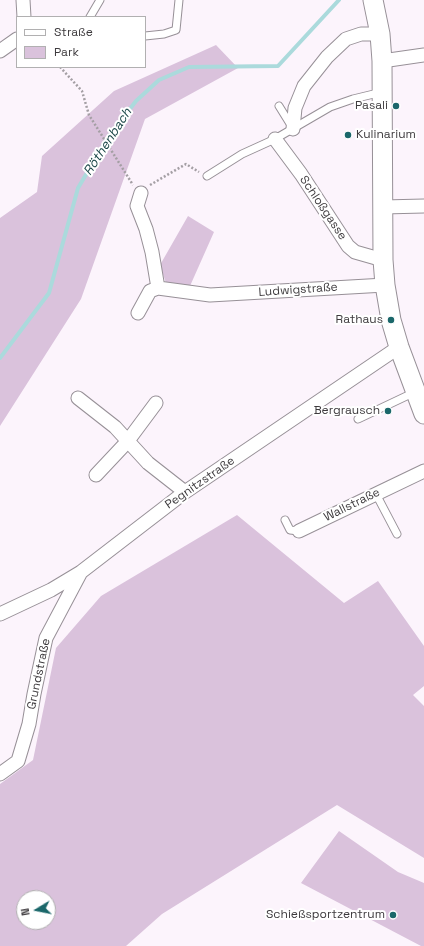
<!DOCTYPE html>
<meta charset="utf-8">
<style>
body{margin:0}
#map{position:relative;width:424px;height:946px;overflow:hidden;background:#fcf4fc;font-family:"Space Grotesk",sans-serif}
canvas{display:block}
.legend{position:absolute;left:16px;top:16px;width:130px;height:52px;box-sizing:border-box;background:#fff;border:1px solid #b1b0b1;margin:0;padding:5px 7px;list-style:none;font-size:12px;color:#3d3a3d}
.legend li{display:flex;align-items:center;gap:8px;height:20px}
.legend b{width:20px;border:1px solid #b1b0b1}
.north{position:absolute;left:16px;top:890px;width:40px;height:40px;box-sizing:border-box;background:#fff;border:1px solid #b1b0b1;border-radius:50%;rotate:260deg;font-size:11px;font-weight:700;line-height:16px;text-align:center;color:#3d3a3d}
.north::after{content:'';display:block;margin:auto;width:14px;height:18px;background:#1a676a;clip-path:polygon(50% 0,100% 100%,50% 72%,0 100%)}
</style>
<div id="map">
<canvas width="424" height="946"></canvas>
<ul class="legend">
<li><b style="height:5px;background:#fff"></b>Straße</li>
<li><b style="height:11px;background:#dac2dc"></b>Park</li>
</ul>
<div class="north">N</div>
</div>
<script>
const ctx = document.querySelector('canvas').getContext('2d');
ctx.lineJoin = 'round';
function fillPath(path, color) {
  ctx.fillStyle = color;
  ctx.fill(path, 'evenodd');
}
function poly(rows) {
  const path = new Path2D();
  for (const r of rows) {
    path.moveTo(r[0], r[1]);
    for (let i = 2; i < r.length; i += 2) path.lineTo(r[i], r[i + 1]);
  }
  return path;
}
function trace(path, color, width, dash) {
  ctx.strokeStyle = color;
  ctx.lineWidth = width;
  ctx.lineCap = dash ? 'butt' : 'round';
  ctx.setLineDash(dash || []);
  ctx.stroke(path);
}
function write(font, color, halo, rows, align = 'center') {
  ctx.font = font + ' "Space Grotesk",sans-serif';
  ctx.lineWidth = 4;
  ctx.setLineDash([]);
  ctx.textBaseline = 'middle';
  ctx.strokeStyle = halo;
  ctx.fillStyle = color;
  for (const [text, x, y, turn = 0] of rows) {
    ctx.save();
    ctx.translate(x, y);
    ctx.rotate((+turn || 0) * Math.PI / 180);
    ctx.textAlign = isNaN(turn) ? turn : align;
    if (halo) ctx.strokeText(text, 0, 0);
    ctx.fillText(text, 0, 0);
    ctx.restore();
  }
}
fillPath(poly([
 [216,45,238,68,145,119,81,299,0,426,0,218,37,192,42,156,114,91],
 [188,216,214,232,190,286,166,283,160,265],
 [237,515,344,603,378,581,424,646,424,686,413,695,424,706,424,858,337,805,162,914,126,946,0,946,0,784,33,760,56,648,101,596],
 [24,898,48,898,48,922,24,922],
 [339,831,398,872,424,883,424,946,421,946,301,883]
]), '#dac2dc');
trace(poly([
 [0,358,49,293,78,188,109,136,136,101,159,80,189,67,278,66,339,0]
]), '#abdadc', 4);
const lane = poly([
 [90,17,100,0],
 [145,36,164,34,176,30,179,0],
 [279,106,292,127],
 [207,176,242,154,275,139,330,107,353,99,382,92],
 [358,419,415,392],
 [376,494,397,534],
 [285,520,290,530,299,531]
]);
const street = poly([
 [23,0,24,17],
 [0,51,17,39],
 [382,61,424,55],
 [293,129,295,108,304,86,327,57,346,39,361,34,380,34],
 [275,139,301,174,348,246,355,252,383,260],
 [141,193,137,206,146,229,152,252,158,288],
 [383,207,424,206],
 [138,313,150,291,158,288,210,295,385,285],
 [78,398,115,427,148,463,185,492],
 [96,475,127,442,156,403],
 [299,531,424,471],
 [0,614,51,590,81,572,185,492,399,347],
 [0,774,18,761,29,724,34,694,46,638,81,572]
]);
const secondary = poly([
 [373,0,380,34,382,61,383,260,385,285,391,320,399,347,424,414]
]);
trace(lane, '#979097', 9);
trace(street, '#979097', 15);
trace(secondary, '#979097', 21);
trace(poly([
 [60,67,82,91,89,115,133,185],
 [150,185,186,164,199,172]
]), '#a49fa4', 2.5, [2, 2]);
trace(lane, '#fff', 7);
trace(street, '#fff', 13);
trace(secondary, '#fff', 19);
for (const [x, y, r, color] of [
 [396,106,4,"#1a676a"],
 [348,135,4,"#1a676a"],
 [391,320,4,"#1a676a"],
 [388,411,4,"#1a676a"],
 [393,915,4,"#1a676a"]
]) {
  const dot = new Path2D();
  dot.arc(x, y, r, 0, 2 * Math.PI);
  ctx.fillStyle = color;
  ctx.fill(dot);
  trace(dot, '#fff', 1.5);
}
write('12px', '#3d3a3d', '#fff', [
 ["Pasali",388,106],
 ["Kulinarium",356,135,"left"],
 ["Rathaus",383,320],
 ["Bergrausch",380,411],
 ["Schießsportzentrum",385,915]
], 'right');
write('12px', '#3d3a3d', '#fff', [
 ["Schloßgasse",323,208,56],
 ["Ludwigstraße",298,290,-4],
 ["Pegnitzstraße",200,483,-35],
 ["Wallstraße",352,505,-26],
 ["Grundstraße",39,674,-78]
]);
write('italic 13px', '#194546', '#fff', [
 ["Röthenbach",108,142,-57]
]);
</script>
